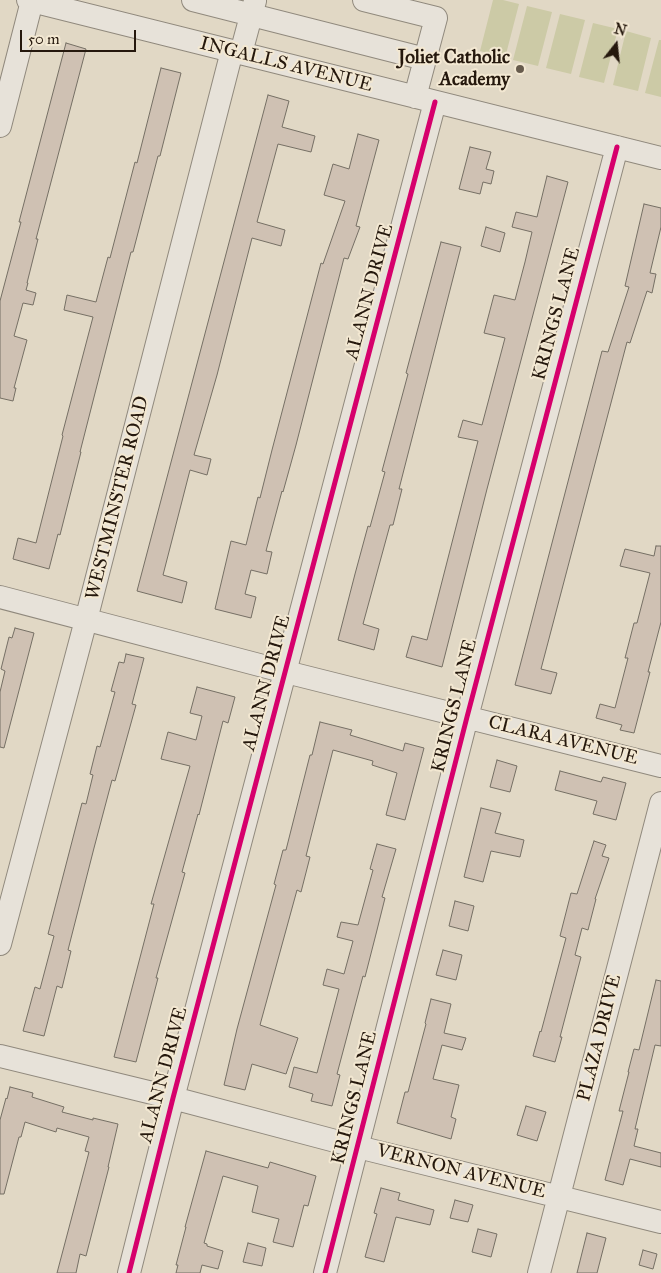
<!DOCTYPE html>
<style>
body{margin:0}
#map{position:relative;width:661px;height:1273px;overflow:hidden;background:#e1d8c5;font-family:"IM FELL Great Primer",serif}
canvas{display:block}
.north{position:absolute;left:591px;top:20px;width:50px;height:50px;-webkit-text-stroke:4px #f3e8d2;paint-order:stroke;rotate:16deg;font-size:14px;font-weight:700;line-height:20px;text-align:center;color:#25180d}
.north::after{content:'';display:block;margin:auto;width:18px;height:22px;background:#25180d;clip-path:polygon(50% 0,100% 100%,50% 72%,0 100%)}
.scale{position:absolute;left:20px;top:30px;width:116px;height:22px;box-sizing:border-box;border:2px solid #25180d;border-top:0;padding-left:6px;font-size:15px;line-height:18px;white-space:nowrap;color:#25180d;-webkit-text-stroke:4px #f3e8d2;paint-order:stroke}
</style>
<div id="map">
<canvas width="661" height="1273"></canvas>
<div class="north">N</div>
<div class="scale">50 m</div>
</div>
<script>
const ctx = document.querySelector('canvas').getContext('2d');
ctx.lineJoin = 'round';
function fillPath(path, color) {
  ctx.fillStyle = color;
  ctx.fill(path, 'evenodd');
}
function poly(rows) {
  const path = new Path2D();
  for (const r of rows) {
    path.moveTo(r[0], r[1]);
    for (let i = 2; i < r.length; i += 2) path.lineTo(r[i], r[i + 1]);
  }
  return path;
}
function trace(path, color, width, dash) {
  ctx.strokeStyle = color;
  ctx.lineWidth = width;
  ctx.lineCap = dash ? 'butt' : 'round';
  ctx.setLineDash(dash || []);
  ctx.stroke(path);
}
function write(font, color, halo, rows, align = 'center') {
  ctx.font = font + ' "IM FELL Great Primer",serif';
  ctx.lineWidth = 4;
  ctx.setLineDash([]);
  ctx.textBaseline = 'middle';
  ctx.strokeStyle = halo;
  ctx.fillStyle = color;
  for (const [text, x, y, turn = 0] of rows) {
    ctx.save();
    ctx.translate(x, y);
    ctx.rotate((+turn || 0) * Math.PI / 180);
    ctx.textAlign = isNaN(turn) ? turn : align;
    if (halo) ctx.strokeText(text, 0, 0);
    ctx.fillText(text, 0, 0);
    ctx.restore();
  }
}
fillPath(poly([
 [493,0,503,0,519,4,505,58,480,51],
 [527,6,552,12,538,66,513,60],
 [560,14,585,20,571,74,546,68],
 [593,23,618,29,604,83,579,77],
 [626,31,651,38,638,91,613,85],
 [659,40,661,40,661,97,645,93]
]), '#cccaa6');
const building = poly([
 [66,43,86,49,36,239,38,239,27,283,28,283,26,290,36,293,33,305,23,303,14,336,27,340,14,388,16,388,13,401,0,398,0,301,21,222,19,222,66,43],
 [161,68,181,73,160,156,158,156,133,252,131,252,80,452,81,452,60,535,58,534,49,569,13,559,18,538,36,543,63,436,62,435,93,317,64,310,67,295,96,302,108,257,110,258,135,162,137,163,161,68],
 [268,95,289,101,282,127,315,136,311,152,278,144,257,222,285,230,281,246,252,238,217,375,194,455,211,459,207,475,190,470,163,575,187,582,182,603,137,591,268,95],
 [358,134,379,140,356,226,360,227,348,259,344,258,296,445,283,492,282,491,266,551,272,552,267,574,251,570,245,594,256,597,251,618,215,609,231,541,246,545,258,497,260,498,272,450,321,263,323,264,345,201,324,195,333,164,349,169,358,134],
 [470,147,491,152,486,169,494,171,491,184,483,182,480,194,459,189,470,147],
 [547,176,568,182,487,489,442,667,406,657,412,636,427,640,478,441,458,437,463,420,482,425,505,338,484,333,494,295,515,300,525,262,532,232,512,227,516,212,537,217,547,176],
 [644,204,661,208,661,227,650,273,656,274,652,293,647,291,630,343,627,342,541,669,557,673,551,694,515,685,602,351,608,352,629,287,625,286,644,204],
 [486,227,505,233,500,252,481,246,486,227],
 [441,242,461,247,399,489,402,489,393,525,390,525,363,624,379,629,374,650,338,640,355,574,368,526,370,527,385,472,382,471,408,374,406,373,441,242],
 [656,546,661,546,661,622,648,672,650,672,634,733,620,730,622,725,596,718,600,704,615,708,628,658,625,658,634,623,637,623,650,573,620,566,625,549,654,556,656,546],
 [15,628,34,633,4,748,0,747,0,692,5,671,1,669,9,637,12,638,15,628],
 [126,654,144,658,132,704,136,705,115,781,112,780,94,848,68,950,71,951,62,988,57,986,44,1036,23,1031,35,987,40,989,54,936,48,934,82,803,86,804,93,775,90,774,97,746,100,747,115,692,111,691,119,662,124,663,126,654],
 [197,687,235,697,228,723,223,721,199,815,198,814,182,872,185,873,156,978,158,978,136,1062,114,1057,154,904,151,904,190,766,161,759,168,732,196,740,202,716,190,713,197,687],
 [320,722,352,730,350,735,403,751,405,743,424,748,405,820,386,815,397,773,372,765,373,761,333,750,306,856,310,857,301,892,297,890,260,1025,298,1038,286,1074,252,1064,245,1090,224,1085,237,1029,276,885,274,884,283,850,286,850,310,755,312,755,320,722],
 [497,760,517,766,510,792,490,787,497,760],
 [560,771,601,782,603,777,626,783,616,820,593,814,597,801,555,790,560,771],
 [481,808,501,813,495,833,524,840,520,857,491,851,483,882,464,877,481,808],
 [594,841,606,845,602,856,609,858,595,899,596,899,588,930,582,928,575,955,581,957,560,1037,562,1037,555,1062,533,1056,540,1031,541,1032,566,938,560,936,571,893,577,894,594,841],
 [377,844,396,849,382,897,385,898,376,934,365,977,363,976,337,1074,340,1075,332,1106,311,1101,313,1094,289,1087,294,1067,317,1073,339,989,323,985,327,969,344,974,353,941,337,937,341,922,358,925,373,870,370,869,377,844],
 [455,901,474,906,468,931,449,926,455,901],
 [443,950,462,955,456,980,436,975,443,950],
 [656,980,661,981,661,1046,655,1045,635,1129,638,1129,634,1146,661,1153,661,1167,630,1159,623,1185,605,1180,623,1111,619,1111,629,1072,628,1072,634,1049,639,1050,656,980],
 [431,999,451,1004,444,1033,466,1038,462,1050,442,1045,433,1079,459,1085,451,1117,456,1119,451,1139,397,1123,405,1092,408,1092,426,1024,425,1023,431,999],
 [10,1087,33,1093,32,1097,64,1107,62,1112,93,1120,93,1118,118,1124,108,1167,109,1167,86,1256,80,1254,76,1273,57,1273,89,1152,85,1151,89,1137,57,1128,56,1132,25,1122,21,1137,19,1137,4,1194,0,1194,0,1120,6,1098,7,1099,10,1087],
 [526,1106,546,1112,537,1141,517,1135,526,1106],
 [206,1151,268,1168,270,1162,316,1176,308,1206,304,1205,293,1247,273,1242,279,1219,252,1212,258,1186,223,1176,204,1243,207,1244,207,1246,223,1251,218,1269,202,1265,200,1273,176,1273,178,1265,176,1265,186,1227,185,1227,206,1151],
 [381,1188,400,1193,398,1200,434,1210,430,1225,396,1217,384,1262,365,1257,377,1214,374,1213,381,1188],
 [455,1200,473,1205,468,1222,450,1218,455,1200],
 [478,1229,497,1234,491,1257,472,1252,478,1229],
 [587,1233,606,1238,597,1273,577,1273,587,1233],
 [248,1243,266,1248,262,1266,243,1262,248,1243],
 [643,1250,657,1254,653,1269,639,1265,643,1250]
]);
fillPath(building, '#cfc1b3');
trace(building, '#756f64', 1);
const minor = poly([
 [28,0,661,158],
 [193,0,425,59],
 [364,0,436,18,415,97],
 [241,53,255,1],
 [0,126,32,1],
 [0,597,286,672,661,766],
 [0,944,86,620,232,51],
 [0,1056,173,1098,358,1147,661,1222],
 [129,1273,173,1098,435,102],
 [325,1273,467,717,617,147],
 [539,1273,661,803]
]);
trace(minor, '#90897d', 24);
trace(minor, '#e7e2d9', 22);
trace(poly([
 [129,1273,173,1098,435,102],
 [325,1273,467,717,617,147]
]), '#d6006c', 5);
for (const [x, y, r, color] of [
 [520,69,5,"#675b4d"]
]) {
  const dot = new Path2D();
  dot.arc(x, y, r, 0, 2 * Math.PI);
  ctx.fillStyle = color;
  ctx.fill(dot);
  trace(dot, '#f3e8d2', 2);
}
write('bold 19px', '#25180d', '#f3e8d2', [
 ["Joliet Catholic",510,58],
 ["Academy",510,80]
], 'right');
write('19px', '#25180d', '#f3e8d2', [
 ["INGALLS AVENUE",286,65,14],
 ["ALANN DRIVE",370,292,-75],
 ["KRINGS LANE",557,314,-75],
 ["WESTMINSTER ROAD",118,498,-76],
 ["ALANN DRIVE",267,683,-75],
 ["KRINGS LANE",455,706,-76],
 ["CLARA AVENUE",563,741,14],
 ["PLAZA DRIVE",600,1038,-76],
 ["ALANN DRIVE",164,1075,-75],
 ["KRINGS LANE",355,1098,-76],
 ["VERNON AVENUE",461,1172,14]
]);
</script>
